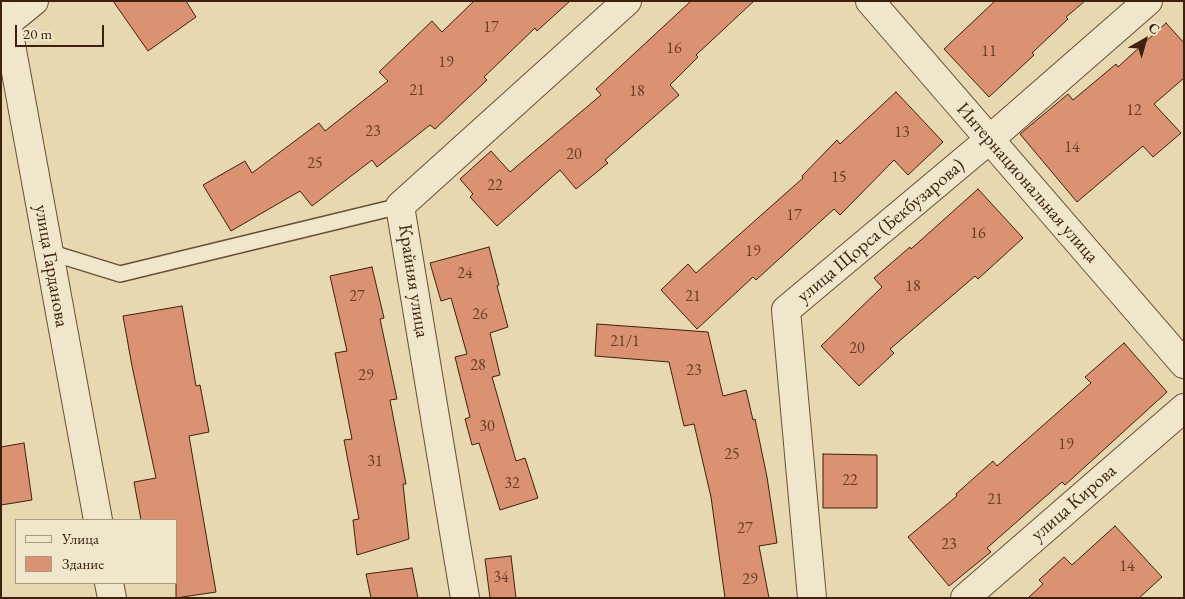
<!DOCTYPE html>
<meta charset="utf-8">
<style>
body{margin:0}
#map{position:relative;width:1185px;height:599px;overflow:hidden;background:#e7d8b0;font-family:"EB Garamond",serif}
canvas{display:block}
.frame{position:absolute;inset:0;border:2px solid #3f200f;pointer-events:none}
.legend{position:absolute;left:15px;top:519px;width:162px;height:65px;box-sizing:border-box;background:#efe6cc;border:1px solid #a99780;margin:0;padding:6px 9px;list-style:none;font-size:15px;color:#3f200f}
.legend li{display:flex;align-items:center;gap:10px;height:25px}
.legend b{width:25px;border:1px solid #a99780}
.north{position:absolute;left:1120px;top:15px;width:50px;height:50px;-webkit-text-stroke:4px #efe6cc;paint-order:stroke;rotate:38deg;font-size:14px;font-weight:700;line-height:20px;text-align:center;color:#3f200f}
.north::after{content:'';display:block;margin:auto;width:18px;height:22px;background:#3f200f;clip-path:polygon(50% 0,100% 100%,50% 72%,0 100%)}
.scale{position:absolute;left:15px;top:25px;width:89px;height:22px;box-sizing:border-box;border:2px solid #3f200f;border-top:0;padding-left:6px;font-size:15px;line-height:18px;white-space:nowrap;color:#3f200f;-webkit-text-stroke:4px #efe6cc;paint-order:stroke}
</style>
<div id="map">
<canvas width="1185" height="599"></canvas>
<div class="frame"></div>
<ul class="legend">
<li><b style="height:6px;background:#efe6cc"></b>Улица</li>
<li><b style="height:14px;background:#da9272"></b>Здание</li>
</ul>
<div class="north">С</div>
<div class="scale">20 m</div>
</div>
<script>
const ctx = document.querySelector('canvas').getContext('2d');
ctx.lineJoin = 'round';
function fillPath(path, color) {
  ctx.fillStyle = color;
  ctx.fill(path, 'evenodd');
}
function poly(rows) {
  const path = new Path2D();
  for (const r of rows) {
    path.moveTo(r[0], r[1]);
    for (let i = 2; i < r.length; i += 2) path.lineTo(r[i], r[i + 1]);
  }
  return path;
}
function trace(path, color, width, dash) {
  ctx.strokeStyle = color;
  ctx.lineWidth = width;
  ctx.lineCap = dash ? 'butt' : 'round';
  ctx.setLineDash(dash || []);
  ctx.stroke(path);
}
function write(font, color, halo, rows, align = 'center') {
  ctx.font = font + ' "EB Garamond",serif';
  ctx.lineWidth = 4.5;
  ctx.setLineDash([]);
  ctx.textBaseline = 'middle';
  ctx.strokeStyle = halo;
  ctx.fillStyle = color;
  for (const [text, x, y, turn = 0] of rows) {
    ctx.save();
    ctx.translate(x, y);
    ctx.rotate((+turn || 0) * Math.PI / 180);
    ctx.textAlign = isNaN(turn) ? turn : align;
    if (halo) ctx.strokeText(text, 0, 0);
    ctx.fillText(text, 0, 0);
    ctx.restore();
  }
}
const building = poly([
 [113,1,186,1,196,17,148,51,113,1],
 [474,1,570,1,537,31,535,28,484,77,487,80,435,129,430,125,377,167,372,160,312,206,300,191,231,231,203,185,245,161,252,173,319,123,325,131,388,81,379,72,432,21,442,32,474,1],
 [691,1,754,1,696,55,698,57,670,85,679,95,605,160,608,163,576,189,560,170,497,226,470,197,473,194,460,179,491,151,510,172,601,95,596,89,691,1],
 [995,1,1085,1,1066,17,1068,19,1032,53,1034,55,989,97,944,49,995,1],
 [1166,23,1184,43,1184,78,1154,104,1181,133,1153,157,1143,146,1077,202,1020,134,1068,94,1073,100,1116,64,1118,67,1166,23],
 [896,92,943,142,908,175,894,160,840,215,834,209,756,280,753,277,697,329,661,290,688,264,696,273,803,178,802,176,837,140,840,144,896,92],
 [978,189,1023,238,978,279,975,276,890,349,894,353,859,386,821,346,882,287,874,278,910,247,911,249,978,189],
 [489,247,499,285,497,286,508,327,490,333,500,375,492,377,516,461,525,458,538,498,500,510,479,443,472,445,465,419,470,417,455,357,467,354,451,298,441,301,430,263,489,247],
 [372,267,384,318,380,319,397,399,390,400,406,484,403,484,409,539,357,555,353,520,359,519,344,440,352,439,335,353,347,351,330,276,372,267],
 [182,306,196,386,200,385,209,432,189,436,216,592,176,598,176,520,141,520,134,482,156,478,132,366,123,316,182,306],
 [597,324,708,332,723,396,746,390,753,420,755,419,767,477,777,543,759,546,769,598,725,598,711,497,694,424,684,426,669,362,595,356,597,324],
 [1124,343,1167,392,1065,485,1062,482,987,548,991,552,949,586,908,537,957,496,956,494,993,461,997,466,1091,383,1085,377,1124,343],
 [24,443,32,500,1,505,1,447,24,443],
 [823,454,877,455,877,508,823,508,823,454],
 [1115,526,1162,577,1139,598,1028,598,1043,584,1039,580,1064,557,1072,565,1115,526],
 [511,556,516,598,490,598,485,559,511,556],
 [412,568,418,598,371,598,366,574,412,568]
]);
fillPath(building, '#da9272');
trace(building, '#3f200f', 1);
const lane = poly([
 [49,252,120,274,400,206]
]);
const street = poly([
 [870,1,1184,364],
 [1,13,7,23,98,520],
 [7,23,34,1],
 [109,583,112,598],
 [465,598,400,206,627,1],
 [812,598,786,310,990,139,1148,1],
 [965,598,1184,408]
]);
trace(lane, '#694e37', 18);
trace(street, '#694e37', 30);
trace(lane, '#efe6cc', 15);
trace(street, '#efe6cc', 28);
write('16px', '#663c28', null, [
 ["17",491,28],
 ["16",674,49],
 ["11",989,52],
 ["19",446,63],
 ["21",417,91],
 ["18",637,92],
 ["12",1134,111],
 ["23",373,132],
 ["13",902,133],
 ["14",1072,148],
 ["20",574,155],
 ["25",315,164],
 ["15",839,178],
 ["22",495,186],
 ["17",794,216],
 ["16",978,234],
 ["19",753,252],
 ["24",465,274],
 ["18",913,287],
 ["27",357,297],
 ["21",693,297],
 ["26",480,315],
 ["21/1",625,342],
 ["20",857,349],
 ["28",478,366],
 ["23",694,371],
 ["29",366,376],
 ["30",487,427],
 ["19",1066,445],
 ["25",732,455],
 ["31",375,462],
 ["22",850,481],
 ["32",512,484],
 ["21",995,500],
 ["27",745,529],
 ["23",949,545],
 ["14",1127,567],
 ["34",501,578],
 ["29",750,580]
]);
write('19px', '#3f200f', '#efe6cc', [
 ["Интернациональная улица",1027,183,49],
 ["улица Щорса (Бекбузарова)",881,231,-40],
 ["улица Гарданова",51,266,80],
 ["Крайняя улица",413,281,81],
 ["улица Кирова",1074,503,-41]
]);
</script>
